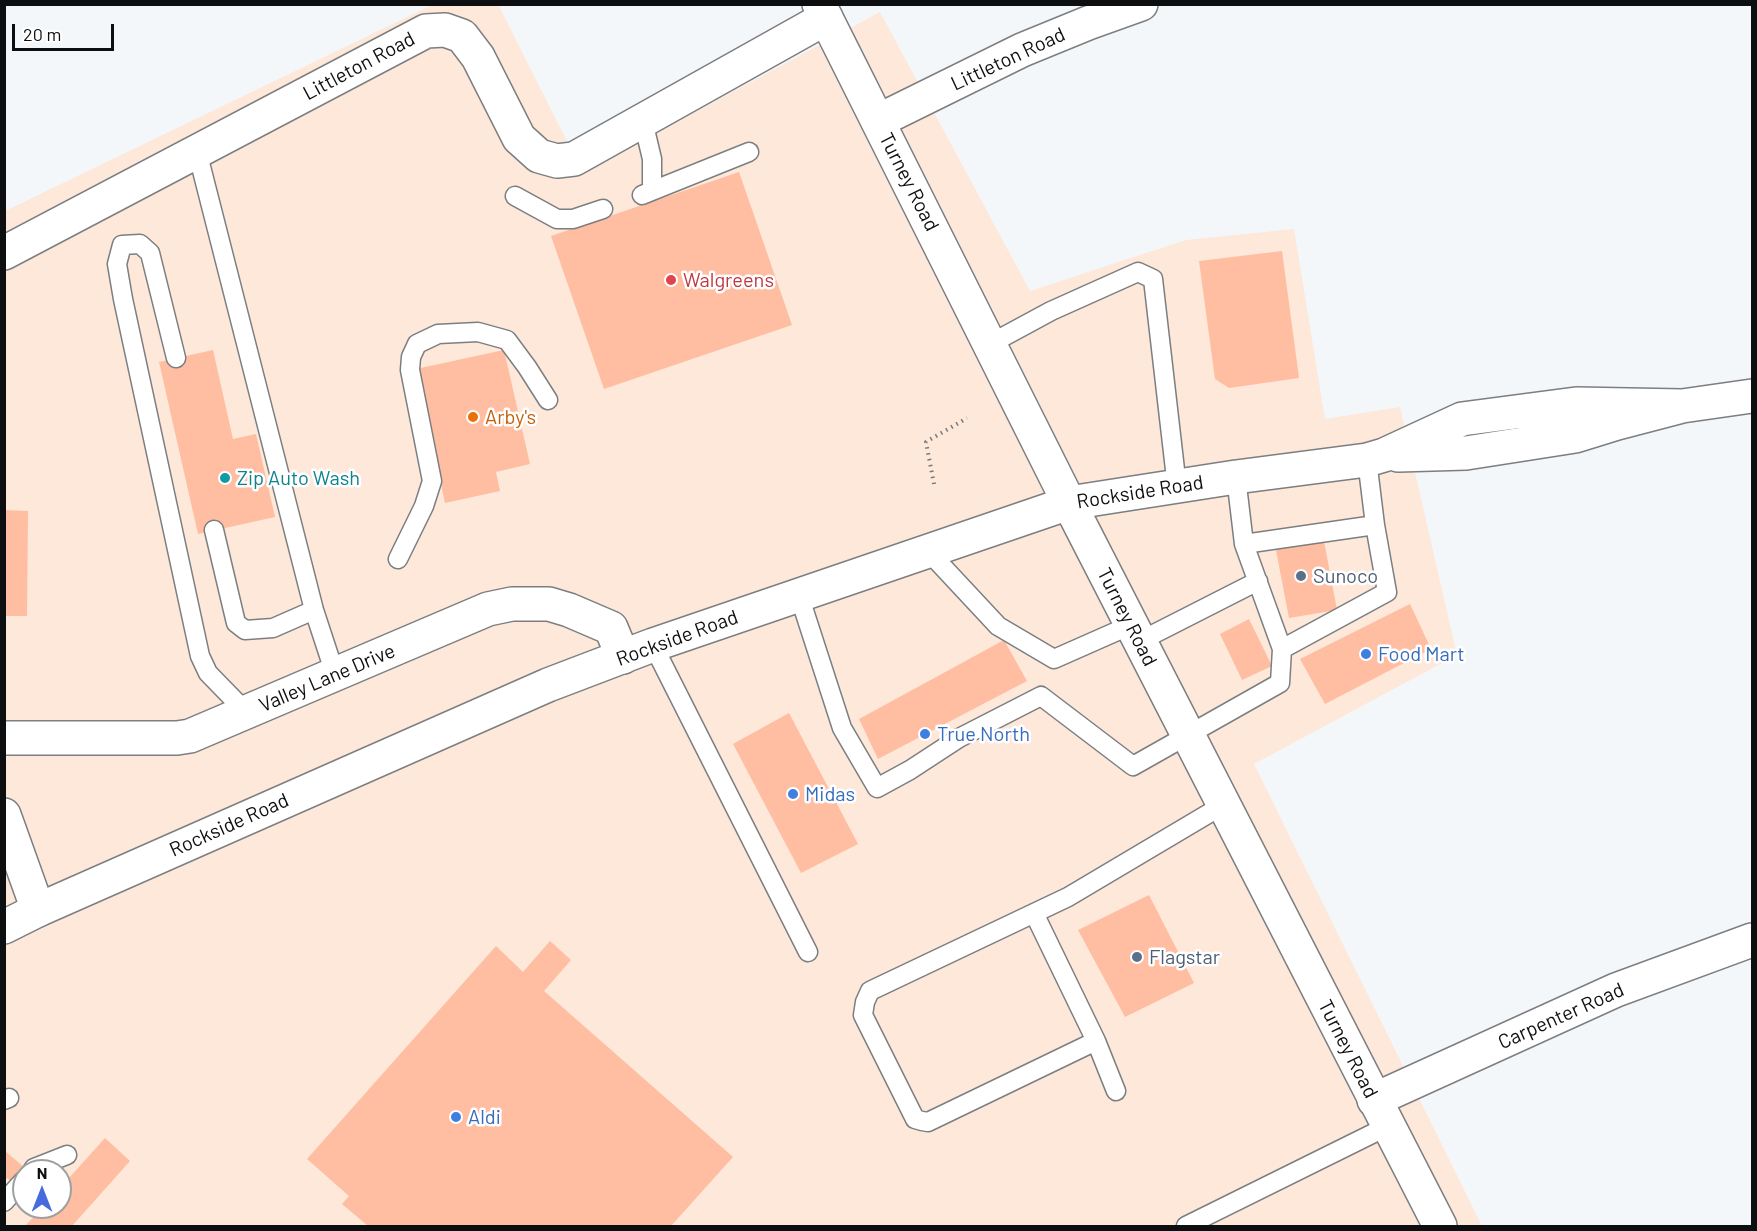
<!DOCTYPE html>
<style>
body{margin:0}
#map{position:relative;width:1757px;height:1231px;overflow:hidden;background:#f4f7fa;font-family:Barlow,sans-serif}
canvas{display:block}
.frame{position:absolute;inset:0;border:6px solid #0d0e0f;pointer-events:none}
.north{position:absolute;left:12px;top:1159px;width:60px;height:60px;box-sizing:border-box;background:#fff;border:2px solid #9e9f9f;border-radius:50%;rotate:0deg;font-size:16px;font-weight:700;line-height:24px;text-align:center;color:#0d0e0f}
.north::after{content:'';display:block;margin:auto;width:21px;height:27px;background:#476add;clip-path:polygon(50% 0,100% 100%,50% 72%,0 100%)}
.scale{position:absolute;left:12px;top:24px;width:102px;height:27px;box-sizing:border-box;border:3px solid #0d0e0f;border-top:0;padding-left:8px;font-size:18px;line-height:21px;white-space:nowrap;color:#0d0e0f;-webkit-text-stroke:4px #fff;paint-order:stroke}
</style>
<div id="map">
<canvas width="1757" height="1231"></canvas>
<div class="frame"></div>
<div class="north">N</div>
<div class="scale">20 m</div>
</div>
<script>
const ctx = document.querySelector('canvas').getContext('2d');
ctx.lineJoin = 'round';
function fillPath(path, color) {
  ctx.fillStyle = color;
  ctx.fill(path, 'evenodd');
}
function poly(rows) {
  const path = new Path2D();
  for (const r of rows) {
    path.moveTo(r[0], r[1]);
    for (let i = 2; i < r.length; i += 2) path.lineTo(r[i], r[i + 1]);
  }
  return path;
}
function trace(path, color, width, dash) {
  ctx.strokeStyle = color;
  ctx.lineWidth = width;
  ctx.lineCap = dash ? 'butt' : 'round';
  ctx.setLineDash(dash || []);
  ctx.stroke(path);
}
function write(font, color, halo, rows, align = 'center') {
  ctx.font = font + ' Barlow,sans-serif';
  ctx.lineWidth = 5;
  ctx.setLineDash([]);
  ctx.textBaseline = 'middle';
  ctx.strokeStyle = halo;
  ctx.fillStyle = color;
  for (const [text, x, y, turn = 0] of rows) {
    ctx.save();
    ctx.translate(x, y);
    ctx.rotate((+turn || 0) * Math.PI / 180);
    ctx.textAlign = isNaN(turn) ? turn : align;
    if (halo) ctx.strokeText(text, 0, 0);
    ctx.fillText(text, 0, 0);
    ctx.restore();
  }
}
fillPath(poly([
 [498,4,583,173,880,12,1030,291,1186,240,1294,229,1325,419,1400,407,1457,655,1254,764,1482,1226,5,1226,5,211,432,5],
 [24,1171,60,1171,60,1207,24,1207]
]), '#fde8da');
fillPath(poly([
 [739,172,792,325,604,389,551,236],
 [1282,251,1299,378,1229,388,1215,379,1199,261],
 [213,350,233,439,256,434,275,517,198,534,159,362],
 [504,350,530,464,496,472,500,491,445,503,416,369],
 [4,510,28,511,27,616,4,616],
 [1323,536,1337,610,1289,618,1275,545],
 [1410,604,1431,649,1325,704,1300,659],
 [1249,619,1272,666,1242,680,1220,634],
 [1004,640,1027,681,878,759,859,719],
 [789,713,858,844,801,873,733,744],
 [1149,895,1194,983,1125,1017,1078,930],
 [550,941,571,960,544,991,733,1157,671,1226,368,1226,342,1204,349,1196,307,1159,496,946,523,972],
 [105,1138,130,1161,72,1226,25,1226,43,1207,60,1207,60,1188],
 [4,1150,25,1168,13,1183,7,1178,4,1181]
]), '#ffbea1');
const service = poly([
 [643,121,652,159,652,191],
 [197,151,314,610,335,674],
 [642,195,749,152],
 [515,196,557,219,573,219,603,209],
 [990,344,1051,311,1138,272,1153,279,1177,487],
 [176,358,150,253,140,244,122,245,117,264,123,299,200,656,208,673,246,712],
 [1367,460,1375,525,1244,544,1282,649,1387,592,1375,525],
 [1236,477,1244,544],
 [214,530,236,623,245,630,273,628,314,610],
 [928,551,998,626,1054,659,1131,625],
 [398,559,424,506,432,481,410,370,411,357,417,344,438,334,478,332,507,340,527,367,548,400],
 [799,595,842,728,877,788,910,770,959,738,1041,696,1133,766,1280,683,1282,649],
 [1140,641,1258,581],
 [653,645,808,952],
 [1034,913,1096,1041],
 [1116,1091,1096,1041,928,1122,922,1121,915,1119,863,1015,865,1002,870,991,1068,897,1223,805],
 [4,1100,9,1098],
 [32,1171,34,1168,67,1155],
 [4,1202,24,1180],
 [1186,1226,1388,1126]
]);
const minor = poly([
 [878,121,1022,50,1088,23,1141,4],
 [4,253,426,31,445,30,462,36,478,57,519,138,539,156,557,161,574,159,826,18],
 [4,738,177,738,190,736,488,609,512,604,549,604,569,610,611,628,623,657],
 [4,815,38,910],
 [1374,1100,1616,990,1752,940]
]);
const tertiary = poly([
 [1069,503,1440,1226]
]);
const secondary = poly([
 [819,4,1069,503]
]);
const primary = poly([
 [1398,455,1466,453,1575,436,1617,423,1682,406,1752,396],
 [4,927,38,910,548,685,653,645,1069,503,1236,477,1367,460,1384,455,1462,419,1576,404,1682,406]
]);
trace(service, '#7c7e80', 21);
trace(minor, '#7c7e80', 36);
trace(tertiary, '#7c7e80', 36);
trace(secondary, '#7c7e80', 36);
trace(primary, '#7c7e80', 36);
trace(poly([
 [934,484,926,442,967,418]
]), '#797a7c', 4, [1.5, 4.5]);
trace(service, '#fff', 18);
trace(minor, '#fff', 33);
trace(tertiary, '#fff', 33);
trace(secondary, '#fff', 33);
trace(primary, '#fff', 33);
for (const [x, y, r, color] of [
 [671,280,6,"#e0444e"],
 [473,417,6,"#e8710a"],
 [225,478,6,"#0f9aa8"],
 [1301,576,6,"#5c6f8a"],
 [1366,654,6,"#3f7fe0"],
 [925,734,6,"#3f7fe0"],
 [793,794,6,"#3f7fe0"],
 [1137,957,6,"#5c6f8a"],
 [456,1117,6,"#3f7fe0"]
]) {
  const dot = new Path2D();
  dot.arc(x, y, r, 0, 2 * Math.PI);
  ctx.fillStyle = color;
  ctx.fill(dot);
  trace(dot, '#fff', 2);
}
write('20px', '#0d0e0f', '#fff', [
 ["Littleton Road",1008,59,-25],
 ["Littleton Road",359,66,-28],
 ["Turney Road",909,182,63],
 ["Rockside Road",1140,492,-9],
 ["Turney Road",1127,617,63],
 ["Rockside Road",677,638,-20],
 ["Valley Lane Drive",327,678,-23],
 ["Rockside Road",229,825,-24],
 ["Carpenter Road",1561,1016,-24],
 ["Turney Road",1348,1049,63]
]);
write('20px', '#be3a42', '#fff', [
 ["Walgreens",683,280]
], 'left');
write('20px', '#c56008', '#fff', [
 ["Arby's",485,417]
], 'left');
write('20px', '#0d838f', '#fff', [
 ["Zip Auto Wash",237,478]
], 'left');
write('20px', '#4e5e75', '#fff', [
 ["Sunoco",1313,576],
 ["Flagstar",1149,957]
], 'left');
write('20px', '#366cbe', '#fff', [
 ["Food Mart",1378,654],
 ["True North",937,734],
 ["Midas",805,794],
 ["Aldi",468,1117]
], 'left');
</script>
